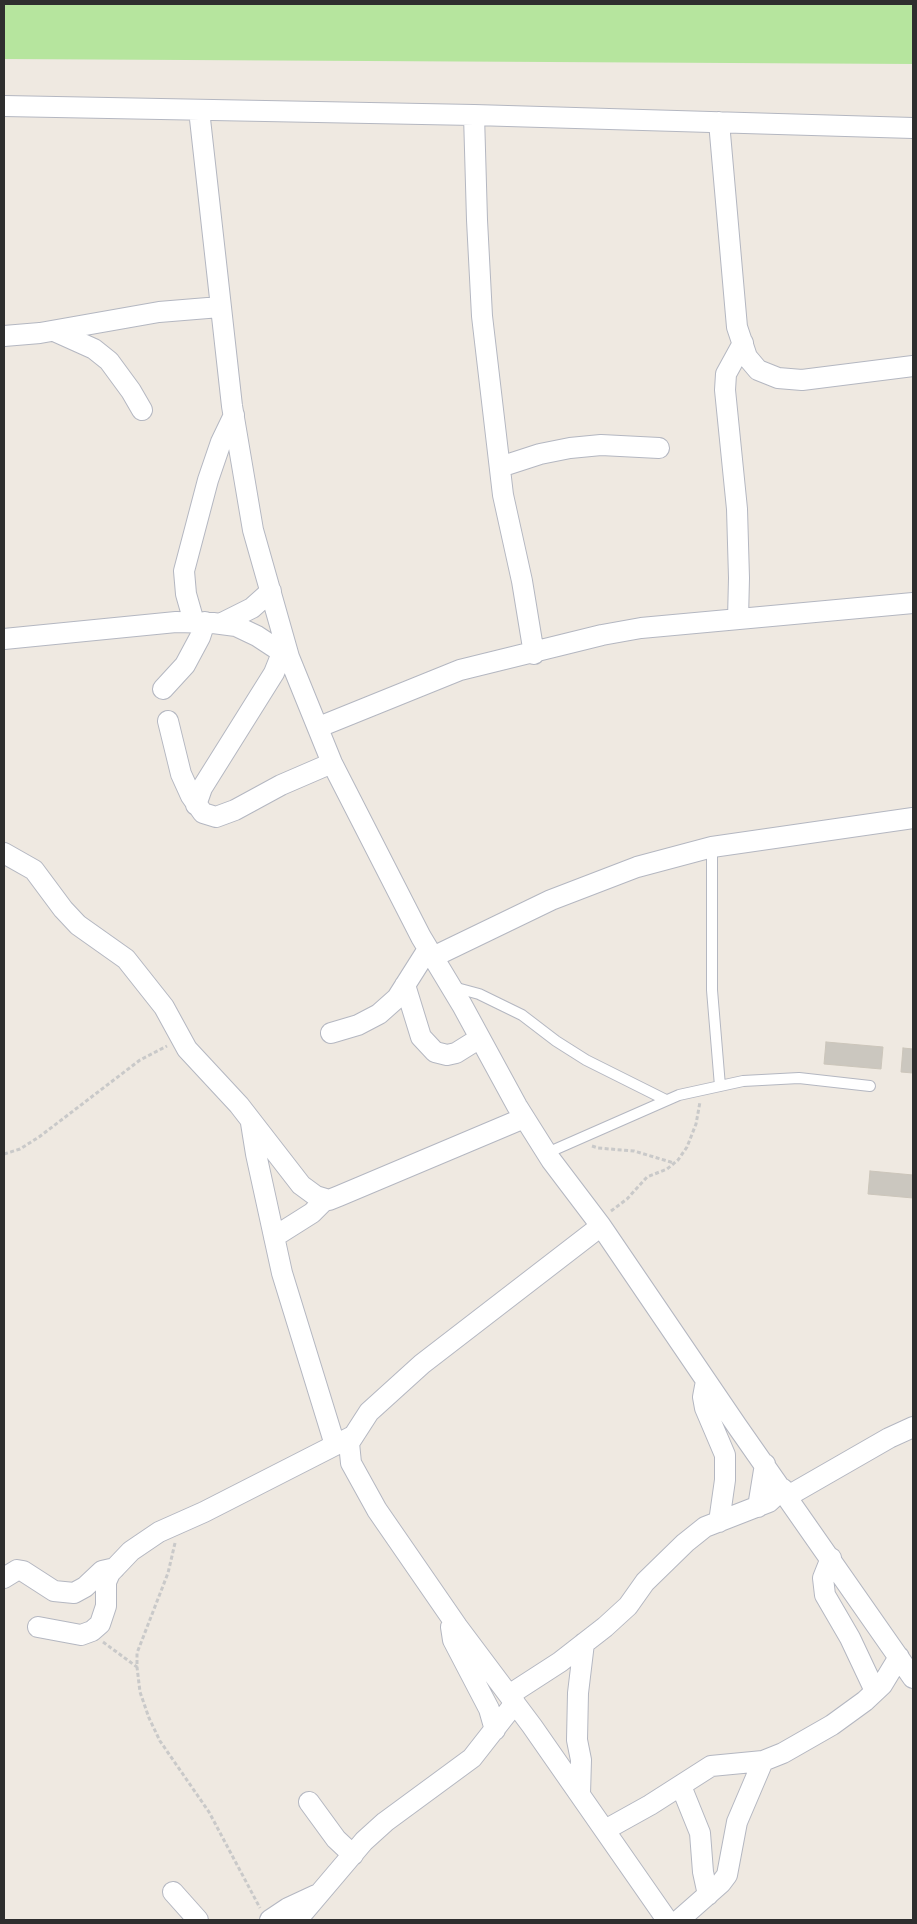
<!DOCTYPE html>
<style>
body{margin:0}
#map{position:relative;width:917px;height:1924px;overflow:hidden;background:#efe9e1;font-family:"Public Sans",sans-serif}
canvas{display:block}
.frame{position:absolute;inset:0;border:5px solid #2e2e2e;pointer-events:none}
</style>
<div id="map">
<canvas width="917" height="1924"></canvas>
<div class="frame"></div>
</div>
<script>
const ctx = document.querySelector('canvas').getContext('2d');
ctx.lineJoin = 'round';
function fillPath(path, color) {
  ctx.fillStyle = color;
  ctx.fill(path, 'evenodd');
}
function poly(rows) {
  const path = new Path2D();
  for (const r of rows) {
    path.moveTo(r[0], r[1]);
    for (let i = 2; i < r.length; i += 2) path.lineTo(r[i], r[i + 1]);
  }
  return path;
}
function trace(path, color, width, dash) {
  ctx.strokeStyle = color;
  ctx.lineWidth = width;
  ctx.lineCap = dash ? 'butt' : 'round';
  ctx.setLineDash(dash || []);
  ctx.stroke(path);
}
fillPath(poly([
 [4,4,913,4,913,64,4,59]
]), '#b6e59e');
const building = poly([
 [826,1042,883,1047,881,1069,824,1064,826,1042],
 [903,1048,913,1049,913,1073,901,1072,903,1048],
 [870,1171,913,1175,913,1198,868,1194,870,1171]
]);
fillPath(building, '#cbc7bf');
trace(building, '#cbc5ba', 1);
const service = poly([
 [712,847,712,990,720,1086],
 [453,987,479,994,522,1015,556,1041,586,1060,666,1100],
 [547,1153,679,1095,743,1081,799,1078,870,1086]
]);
const minor = poly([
 [4,106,474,115,913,128],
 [199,110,232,406,253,530,289,657,332,763,421,937,462,1005,517,1106,551,1160,601,1226,737,1426,913,1678],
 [474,115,477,220,482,316,503,495,522,581,534,654],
 [719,122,737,327,747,357,758,370,778,378,802,380,913,366],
 [54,331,94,349,109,361,131,391,142,410],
 [4,336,40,333,159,312,220,307],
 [500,467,540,454,570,448,601,445,659,448],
 [738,619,739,578,737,509,725,390,726,374,743,343],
 [194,622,186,594,184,571,208,480,221,442,234,415],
 [220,624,252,608,271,591],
 [4,639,176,622,213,623,236,626,257,636,289,657],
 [163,689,185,665,200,637,205,622],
 [168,721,181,774,191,796,203,813,216,817,235,810,281,785,332,763],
 [319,727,460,670,602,635,641,628,913,603],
 [196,805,202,788,274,673,282,653],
 [4,853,34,870,63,909,78,925,126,959,164,1007,187,1049,239,1105,301,1185,316,1196,329,1200,339,1196,524,1118],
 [433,957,551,900,637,867,712,847,913,818],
 [405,985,421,1037,435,1052,447,1055,456,1053,480,1038],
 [331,1033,358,1025,379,1014,397,998,428,949],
 [251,1123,256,1154,282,1273,335,1445],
 [601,1226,422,1364,369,1412,349,1443,351,1463,377,1510,457,1626,532,1726,667,1920],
 [274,1237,312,1213,326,1199],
 [706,1381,703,1397,705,1408,725,1455,725,1480,719,1522],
 [788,1496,889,1438,913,1427],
 [758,1507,765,1464],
 [831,1558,823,1578,825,1595,850,1638,875,1691],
 [4,1578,17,1570,23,1571,54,1591,74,1593,85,1587,102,1571,115,1568],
 [38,1627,81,1635,92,1631,100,1624,106,1606,106,1582,110,1573,131,1551,159,1532,204,1512,353,1436],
 [451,1627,453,1640,489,1709,495,1730],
 [509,1695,560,1662,605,1627,628,1606,645,1582,685,1543,705,1527,769,1502,783,1489],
 [681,1786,700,1833,703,1872,708,1895],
 [580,1794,581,1760,577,1740,578,1693,584,1643],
 [309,1802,336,1839,353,1855],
 [605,1830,650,1805,711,1766,763,1761,783,1753,832,1725,865,1701,882,1685,899,1657],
 [173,1892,198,1920],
 [270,1920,288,1908,316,1895],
 [297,1920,364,1841,385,1822,472,1758,515,1703],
 [679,1920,721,1883,727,1875,737,1822,763,1761]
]);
trace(service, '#b4b7c1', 12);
trace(minor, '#b4b7c1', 22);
trace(poly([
 [592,1146,598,1148,634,1151,674,1163],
 [4,1154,20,1149,39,1137,140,1060,167,1046],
 [611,1211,627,1199,647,1177,667,1169,678,1160,687,1147,696,1124,700,1102],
 [175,1543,168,1573,137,1653,137,1667,140,1692,149,1718,160,1741,209,1812,260,1908],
 [103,1642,137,1667]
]), '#c9c9c9', 3, [4, 2.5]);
trace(service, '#fff', 10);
trace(minor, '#fff', 20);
</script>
